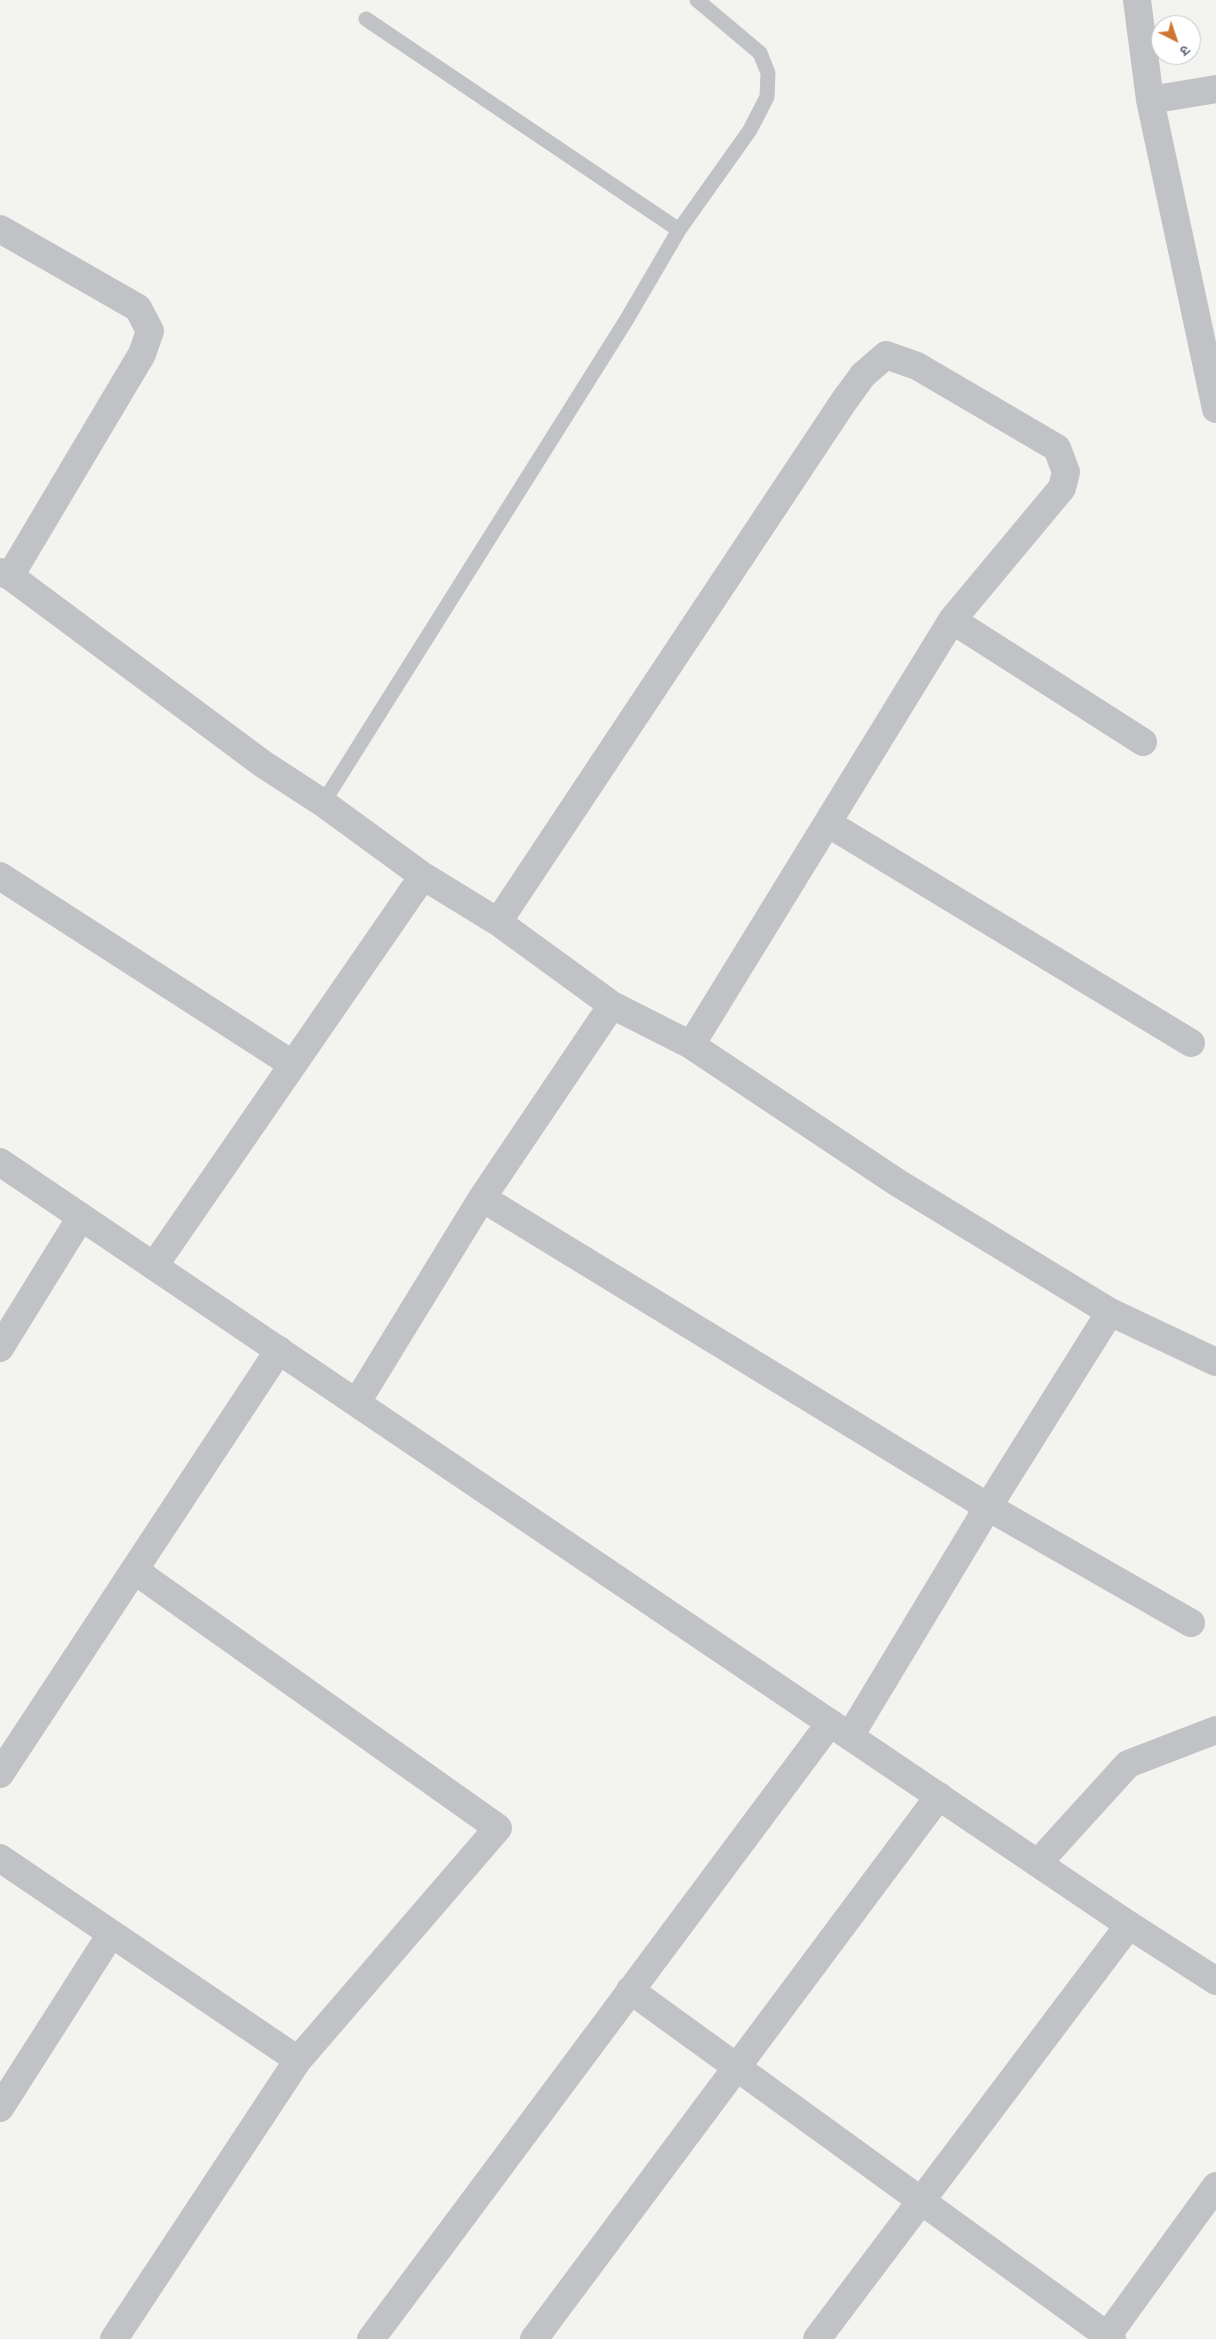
<!DOCTYPE html>
<meta charset="utf-8">
<style>
body{margin:0}
#map{position:relative;width:1216px;height:2339px;overflow:hidden;background:#f3f3f0;font-family:"IBM Plex Sans","Noto Sans Devanagari",sans-serif}
canvas{display:block}
.north{position:absolute;left:1151px;top:15px;width:50px;height:50px;box-sizing:border-box;background:#fff;border:1px solid #c2c5cb;border-radius:50%;rotate:139deg;font-size:14px;font-weight:700;line-height:20px;text-align:center;color:#666e7e}
.north::after{content:'';display:block;margin:auto;width:18px;height:22px;background:#ce7735;clip-path:polygon(50% 0,100% 100%,50% 72%,0 100%)}
</style>
<div id="map">
<canvas width="1216" height="2339"></canvas>
<div class="north">उ</div>
</div>
<script>
const ctx = document.querySelector('canvas').getContext('2d');
ctx.lineJoin = 'round';
function poly(rows) {
  const path = new Path2D();
  for (const r of rows) {
    path.moveTo(r[0], r[1]);
    for (let i = 2; i < r.length; i += 2) path.lineTo(r[i], r[i + 1]);
  }
  return path;
}
function trace(path, color, width, dash) {
  ctx.strokeStyle = color;
  ctx.lineWidth = width;
  ctx.lineCap = dash ? 'butt' : 'round';
  ctx.setLineDash(dash || []);
  ctx.stroke(path);
}
trace(poly([
 [366,19,679,230],
 [323,803,627,319,679,230,750,130,767,97,768,73,760,53,697,0]
]), '#c0c2c5', 15);
trace(poly([
 [1137,0,1150,100,1216,409],
 [1150,100,1216,89],
 [0,229,138,308,150,331,142,354,10,576],
 [0,572,10,576,263,764,323,803,423,876,498,922,612,1005,691,1045,898,1183,1110,1312,1216,1362],
 [952,620,1143,742],
 [829,824,1191,1043],
 [0,876,292,1064],
 [498,922,844,401,863,375,886,355,917,366,1057,448,1066,472,1062,488,952,620,691,1045],
 [482,1198,988,1507,1191,1623],
 [154,1266,423,876],
 [0,1348,81,1217],
 [357,1402,482,1198,612,1005],
 [850,1736,988,1507,1110,1312],
 [0,1774,279,1350],
 [0,1858,298,2060],
 [1038,1863,1128,1764,1216,1730],
 [630,1990,1112,2339],
 [0,2108,111,1934],
 [114,2339,298,2060,498,1828,134,1570],
 [371,2339,830,1723],
 [534,2339,939,1796],
 [817,2339,1129,1925],
 [1105,2339,1216,2186]
]), '#c0c2c5', 28);
trace(poly([
 [0,1162,1129,1925,1216,1981]
]), '#c0c2c5', 28);
</script>
